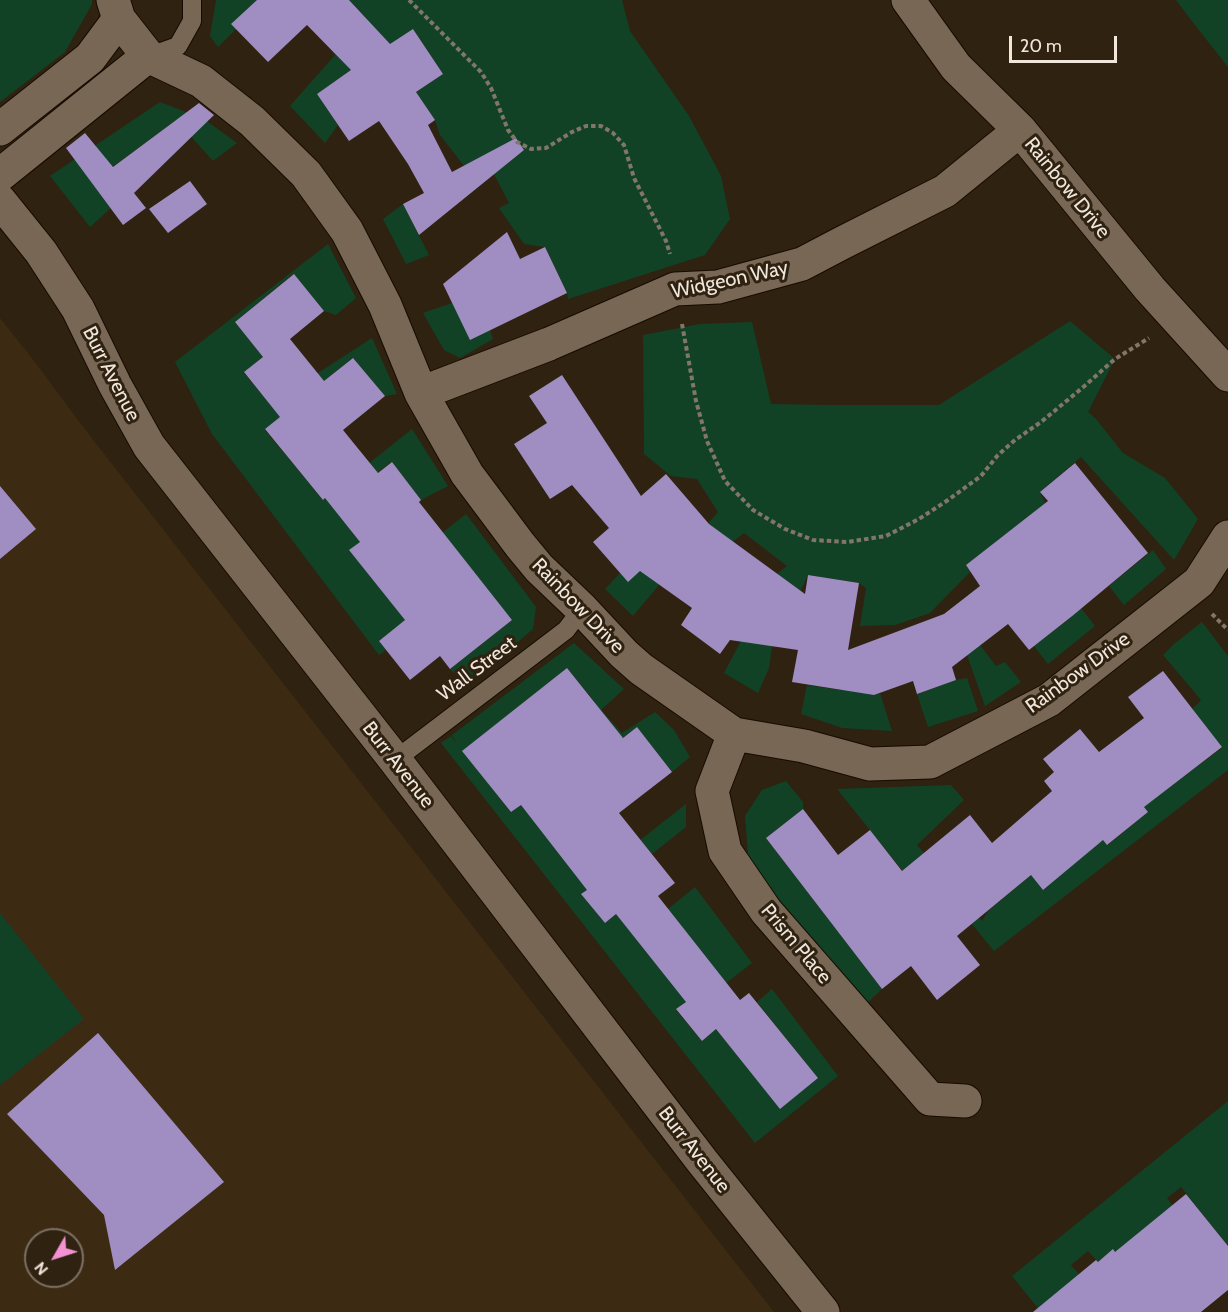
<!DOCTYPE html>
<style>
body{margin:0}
#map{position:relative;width:1228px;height:1312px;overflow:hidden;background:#2f2211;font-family:Cabin,sans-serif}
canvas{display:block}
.north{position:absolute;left:24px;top:1228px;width:60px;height:60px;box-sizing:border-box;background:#2f2211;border:2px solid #7c7062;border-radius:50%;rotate:231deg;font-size:16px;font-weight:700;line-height:24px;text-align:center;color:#f0e6dc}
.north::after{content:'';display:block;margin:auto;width:21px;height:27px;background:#f491d3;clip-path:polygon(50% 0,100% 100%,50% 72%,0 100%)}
.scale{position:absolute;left:1009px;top:36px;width:108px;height:27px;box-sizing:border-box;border:3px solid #f0e6dc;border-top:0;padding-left:8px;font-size:18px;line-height:21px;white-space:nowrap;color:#f0e6dc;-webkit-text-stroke:4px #2f2211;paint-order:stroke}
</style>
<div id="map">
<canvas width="1228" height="1312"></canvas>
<div class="north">N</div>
<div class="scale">20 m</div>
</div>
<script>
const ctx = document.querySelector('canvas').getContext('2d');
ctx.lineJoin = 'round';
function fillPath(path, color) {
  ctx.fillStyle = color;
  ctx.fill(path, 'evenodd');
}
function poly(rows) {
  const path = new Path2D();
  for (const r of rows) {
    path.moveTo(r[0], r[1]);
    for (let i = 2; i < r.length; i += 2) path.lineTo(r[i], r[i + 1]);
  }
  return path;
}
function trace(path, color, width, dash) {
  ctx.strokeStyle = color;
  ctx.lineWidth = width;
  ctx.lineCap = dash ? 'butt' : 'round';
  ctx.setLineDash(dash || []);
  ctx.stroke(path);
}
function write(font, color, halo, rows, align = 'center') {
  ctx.font = font + ' Cabin,sans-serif';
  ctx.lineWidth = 6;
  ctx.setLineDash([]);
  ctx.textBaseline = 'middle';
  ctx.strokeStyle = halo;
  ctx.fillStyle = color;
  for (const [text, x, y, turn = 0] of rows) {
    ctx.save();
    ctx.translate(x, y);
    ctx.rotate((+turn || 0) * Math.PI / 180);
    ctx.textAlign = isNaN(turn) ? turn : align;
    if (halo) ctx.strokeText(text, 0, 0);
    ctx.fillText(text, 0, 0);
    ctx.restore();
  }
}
fillPath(poly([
 [0,318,35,362,80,423,774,1312,0,1312],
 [36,1240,72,1240,72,1276,36,1276]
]), '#3c2a13');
fillPath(poly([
 [0,0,92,0,92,4,65,52,0,102],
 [216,0,257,0,232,24,236,29,218,47,210,36],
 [349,0,622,0,630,31,689,116,721,176,730,219,705,255,568,299,567,293,545,247,524,244,499,208,509,203,484,155,465,167,440,135,435,120,416,92,443,74,413,29,317,94,338,125,325,143,290,106,335,55,331,50,365,17],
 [1176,0,1228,0,1228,67,1191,20],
 [160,102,204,119,237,143,213,161,176,120,92,182,111,208,90,227,50,176],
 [403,204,429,255,406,264,383,219],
 [328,244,356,298,336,315,324,311,293,274,235,322,263,357,244,373,274,409,318,373,372,338,397,394,385,396,352,358,265,430,323,500,412,429,448,486,421,500,391,462,333,507,360,542,350,550,377,584,466,514,536,607,533,629,467,686,450,669,512,620,448,540,435,597,379,641,386,650,379,655,212,434,175,362],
 [452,303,490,330,493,339,460,358,444,350,423,313],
 [1070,321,1115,359,1088,412,1096,419,1123,453,1165,478,1198,519,1174,560,1081,457,1040,492,1049,511,1007,533,966,565,970,572,930,613,895,625,860,626,866,588,859,583,808,575,794,605,769,595,778,573,787,566,744,533,725,548,704,528,718,512,697,479,671,476,644,454,643,335,700,324,752,322,771,404,829,405,939,405],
 [1153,550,1166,569,1124,605,1109,586],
 [649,563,659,585,633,616,605,589,620,573,628,581],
 [1068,591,1095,626,1048,664,1034,646,1072,617,1060,601],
 [1202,622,1228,656,1228,770,994,951,935,879,918,890,837,789,951,785,964,800,917,845,982,921,988,911,1031,875,1043,890,1101,838,1108,845,1148,812,1136,797,1183,777,1222,748,1192,709,1201,700,1163,655,1174,644],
 [743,637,772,646,769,668,758,693,724,673],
 [961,638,980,645,996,666,1005,662,1021,682,985,706],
 [574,643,624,689,601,710,622,733,655,712,674,730,690,757,672,772,637,727,540,802,639,841,686,804,686,827,652,854,644,845,582,895,605,923,616,914,676,989,668,909,695,887,752,963,721,987,714,979,676,1010,702,1041,716,1029,780,1108,818,1078,757,1002,772,989,838,1076,755,1143,441,743,451,736,457,744,452,735],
 [567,668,595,702,572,721,593,748,511,812,463,751],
 [967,678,978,711,928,727,917,694,956,680],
 [807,685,841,690,853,690,875,695,880,693,892,731,842,728,801,714],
 [786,781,803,802,803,809,766,838,882,989,862,1008,764,884,748,855,745,816,762,790],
 [0,913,84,1019,0,1085],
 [1228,1101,1228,1246,1181,1187,1167,1198,1173,1206,1165,1312,1113,1250,1098,1262,1088,1251,1071,1265,1079,1274,1041,1312,1012,1276]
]), '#124226');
fillPath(poly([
 [257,0,349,0,390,44,413,29,443,74,416,92,435,120,428,125,452,172,516,138,524,150,419,235,403,204,424,193,408,164,379,121,349,141,317,94,351,70,307,25,268,62,231,24],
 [199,103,214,115,134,193,146,208,123,225,66,148,85,133,113,167],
 [190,181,207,204,168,233,149,209],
 [507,232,520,259,545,247,567,293,470,340,443,284],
 [294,274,324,311,290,339,324,381,353,358,385,396,343,430,378,473,392,462,421,500,419,502,512,620,450,669,440,656,410,680,379,641,405,620,349,550,360,542,325,498,323,500,265,429,280,417,244,372,263,357,235,322],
 [562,375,641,496,666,474,709,524,805,594,808,575,859,583,848,650,944,614,980,586,966,565,1048,501,1040,492,1075,463,1148,553,1071,617,1029,650,1008,624,952,667,956,680,917,694,913,681,874,695,792,682,798,650,730,640,720,654,681,625,692,608,640,571,628,582,593,542,609,528,572,485,550,499,514,444,547,423,529,396],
 [0,486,36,529,0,559],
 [567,668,623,738,637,727,672,772,619,813,675,883,658,896,740,1000,749,993,818,1078,780,1109,716,1029,702,1041,676,1009,686,1002,616,914,605,923,581,894,587,890,521,805,511,812,462,751],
 [1163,671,1222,747,1144,807,1148,812,1107,845,1103,840,1043,890,1031,875,957,936,980,965,937,1000,911,966,882,989,766,838,803,809,838,855,870,830,902,871,970,815,992,843,1052,791,1044,781,1054,772,1043,759,1080,729,1099,752,1144,718,1128,697],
 [98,1033,224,1182,115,1270,104,1215,7,1114],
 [1186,1194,1228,1246,1228,1290,1201,1312,1033,1312,1096,1260,1098,1262,1113,1249,1115,1252]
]), '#a08dc2');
const service = poly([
 [150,56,178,46,192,21,192,0],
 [395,760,566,630,582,609]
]);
const minor = poly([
 [113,0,119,19,148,56,201,81,252,121,306,174,347,231,385,305,421,393,467,474,520,545,539,568,582,609,624,654,641,669,734,734,804,746,870,764,930,762,1049,700,1199,582,1228,537],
 [908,0,956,67,1020,130,1150,289,1228,375],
 [0,129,90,58,119,19],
 [0,175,148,56],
 [0,201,41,252,78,309,115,385,149,446,395,760,702,1161,823,1312],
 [421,393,549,344,675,289,718,287,802,264,842,243,945,191,1020,130],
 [734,734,712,791,725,851,766,911,930,1099,965,1101]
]);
trace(service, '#170b00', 20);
trace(minor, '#170b00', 35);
trace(poly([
 [409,0,481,72,491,88,508,130,517,142,531,149,546,148,572,132,586,126,601,126,613,133,624,145,634,178,666,241,670,254],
 [682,324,696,401,707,441,725,481,753,510,785,529,813,540,847,542,886,536,919,519,948,500,981,476,998,455,1015,440,1041,422,1081,389,1115,359,1149,338],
 [1212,614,1228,630]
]), '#827668', 4, [4.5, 3]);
trace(service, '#776754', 18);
trace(minor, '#776754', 33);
write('20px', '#f0e6dc', '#2f2211', [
 ["Rainbow Drive",1067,188,51],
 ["Widgeon Way",730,280,-12],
 ["Burr Avenue",111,374,63],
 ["Rainbow Drive",578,606,46],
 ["Wall Street",477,669,-37],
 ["Rainbow Drive",1078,673,-36],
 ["Burr Avenue",398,765,52],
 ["Prism Place",796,944,50],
 ["Burr Avenue",694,1150,52]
]);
</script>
